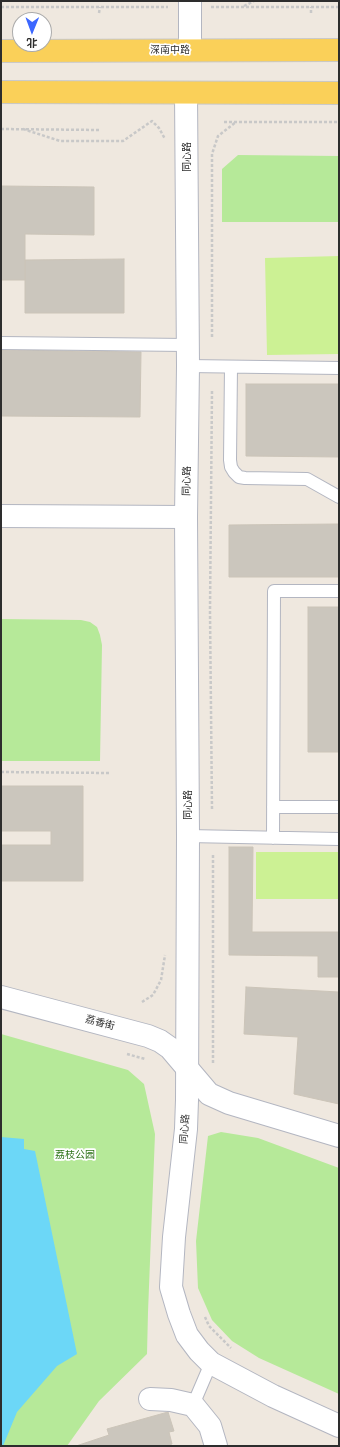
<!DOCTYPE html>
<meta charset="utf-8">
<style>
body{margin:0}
#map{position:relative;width:340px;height:1447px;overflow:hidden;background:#efe8df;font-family:"Open Sans","Noto Sans SC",sans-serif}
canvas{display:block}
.frame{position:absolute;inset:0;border:2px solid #2d2d2d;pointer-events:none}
.north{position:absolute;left:12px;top:12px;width:40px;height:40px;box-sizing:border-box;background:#fff;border:1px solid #ababab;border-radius:50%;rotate:181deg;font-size:11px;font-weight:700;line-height:16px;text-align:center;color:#2d2d2d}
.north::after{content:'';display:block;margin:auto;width:14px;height:18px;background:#3c67ff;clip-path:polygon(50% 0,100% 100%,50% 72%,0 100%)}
</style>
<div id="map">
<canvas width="340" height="1447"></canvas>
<div class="frame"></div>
<div class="north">北</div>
</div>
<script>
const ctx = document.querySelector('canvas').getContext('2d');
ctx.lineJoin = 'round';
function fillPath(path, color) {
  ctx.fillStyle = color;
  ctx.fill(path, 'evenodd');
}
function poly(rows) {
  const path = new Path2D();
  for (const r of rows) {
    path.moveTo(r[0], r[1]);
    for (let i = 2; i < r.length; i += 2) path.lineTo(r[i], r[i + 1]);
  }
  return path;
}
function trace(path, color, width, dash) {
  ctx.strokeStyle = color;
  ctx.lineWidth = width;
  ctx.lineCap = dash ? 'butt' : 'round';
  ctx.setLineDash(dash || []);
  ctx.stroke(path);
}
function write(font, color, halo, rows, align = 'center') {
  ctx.font = font + ' "Open Sans","Noto Sans SC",sans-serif';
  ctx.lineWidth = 3.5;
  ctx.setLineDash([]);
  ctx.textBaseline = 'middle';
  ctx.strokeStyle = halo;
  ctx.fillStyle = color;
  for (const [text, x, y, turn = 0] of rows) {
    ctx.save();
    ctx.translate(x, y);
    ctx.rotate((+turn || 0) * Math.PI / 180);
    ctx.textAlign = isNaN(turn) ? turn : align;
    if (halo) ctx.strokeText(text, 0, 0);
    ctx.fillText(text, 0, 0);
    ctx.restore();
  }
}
fillPath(poly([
 [238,155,339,156,339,222,222,222,222,169],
 [1,619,81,620,90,622,97,627,100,635,102,645,100,761,1,761],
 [1,1034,128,1070,144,1084,155,1134,148,1312,147,1354,99,1401,67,1446,1,1446],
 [221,1132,258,1138,339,1168,339,1394,259,1358,232,1341,212,1320,198,1288,196,1241,208,1136]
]), '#b6e999');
fillPath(poly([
 [339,256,339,354,267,355,265,258],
 [256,852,339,852,339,899,256,899]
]), '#ccf194');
fillPath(poly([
 [1,1137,24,1139,24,1149,35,1151,77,1354,57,1366,17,1412,3,1446,1,1446]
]), '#6cd7f7');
const building = poly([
 [1,186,94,187,94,235,25,234,25,280,1,280,1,186],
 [124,259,124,313,25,313,25,260,124,259],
 [1,350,141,352,140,417,1,416,1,350],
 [246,384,339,384,339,457,246,456,246,384],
 [339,524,339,577,229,577,229,525,339,524],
 [308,607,339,607,339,752,308,752,308,607],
 [1,786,83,786,83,881,1,881,1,845,51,845,51,831,1,831,1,786],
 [229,847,253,847,252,932,339,932,339,977,318,977,318,956,229,955,229,847],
 [246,987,339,992,339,1104,294,1094,298,1037,244,1034,246,987],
 [168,1412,174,1431,169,1432,172,1444,167,1446,76,1446,109,1435,107,1429,168,1412]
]);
fillPath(building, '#cbc6bd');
trace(building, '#cbc4b8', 1);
const lane = poly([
 [1,343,187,345],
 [188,366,339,368],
 [231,367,230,460,231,467,234,472,239,477,245,478,307,479,339,497],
 [273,807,339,807],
 [188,836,339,839],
 [273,838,274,591,339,591],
 [193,1405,211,1363]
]);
const street = poly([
 [1,516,186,517],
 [1,997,148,1036,160,1041,170,1048,209,1094,229,1103,339,1136],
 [150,1399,171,1400,193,1405,210,1426,216,1446]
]);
const secondary = poly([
 [190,50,190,1],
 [186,93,188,366,186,517,188,836,187,1100,186,1129,174,1237,171,1287,179,1314,187,1335,199,1351,211,1363,273,1396,339,1426]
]);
const primary = poly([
 [1,51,339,50],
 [1,92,339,93]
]);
trace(lane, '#b3b6c1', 14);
trace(street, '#b3b6c1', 24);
trace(secondary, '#b3b6c1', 24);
trace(primary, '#c8c8c8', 24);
trace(poly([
 [244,6,254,1],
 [1,7,168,7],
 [211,7,339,7],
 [99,13,100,7],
 [311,13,311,7],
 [224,122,339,122],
 [1,129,99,130],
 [23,129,60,141,123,141,152,121,159,128,165,139],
 [212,337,212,154,218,136,236,122],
 [1,772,109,773],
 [212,809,210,611,212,390],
 [213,855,213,1064],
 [142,1002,153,995,161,980,165,955],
 [127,1054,145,1059],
 [205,1317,209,1326,231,1348]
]), '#c8c8c8', 2.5, [3, 2]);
trace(lane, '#fff', 12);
trace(street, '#fff', 22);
trace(secondary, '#fff', 22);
trace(primary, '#fad059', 22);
write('10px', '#2d2d2d', '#fff', [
 ["深南中路",170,50],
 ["同心路",187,157,-90],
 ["同心路",187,481,-89],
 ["同心路",188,805,-90],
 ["荔香街",100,1023,15],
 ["同心路",185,1129,-86]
]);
write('10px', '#2c7116', '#fff', [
 ["荔枝公园",75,1155]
]);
</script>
